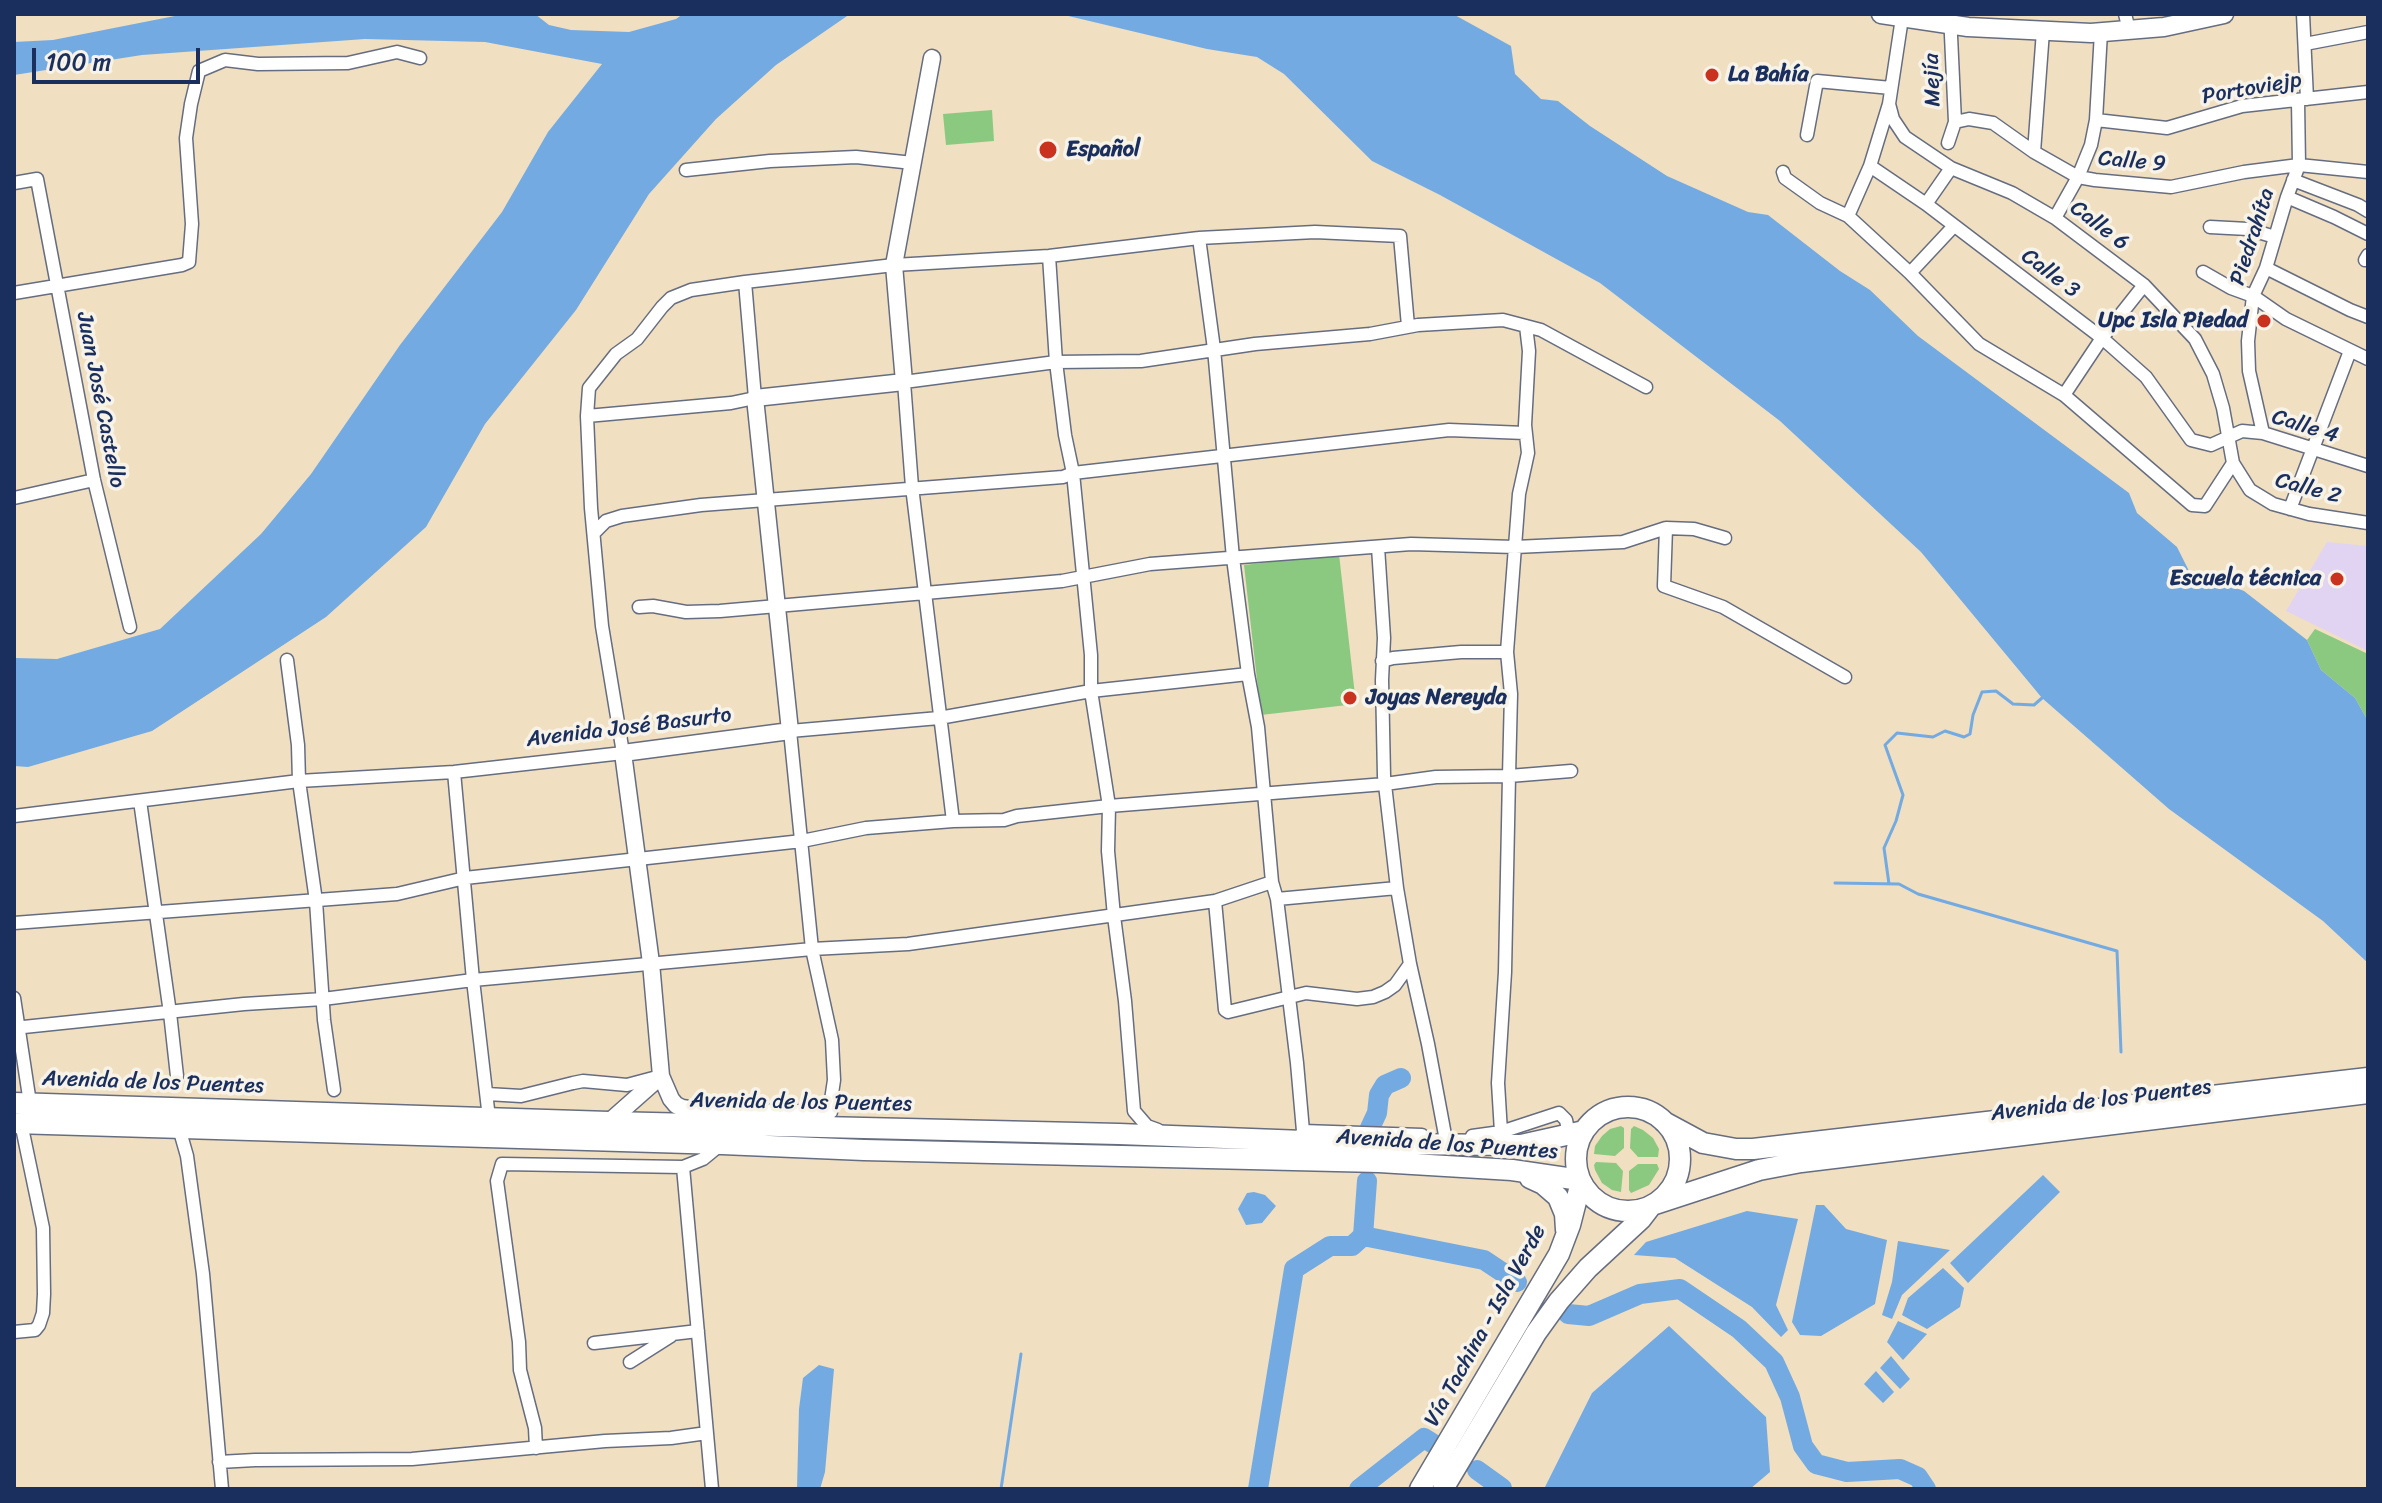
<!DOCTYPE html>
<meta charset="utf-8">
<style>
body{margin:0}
#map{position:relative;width:2382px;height:1503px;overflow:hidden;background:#f0dfc0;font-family:Sriracha,sans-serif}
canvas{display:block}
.frame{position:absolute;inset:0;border:16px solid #1b2f5e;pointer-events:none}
.scale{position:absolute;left:32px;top:48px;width:168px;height:36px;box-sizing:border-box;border:4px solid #1b2f5e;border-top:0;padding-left:10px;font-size:24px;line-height:28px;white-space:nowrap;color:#1b2f5e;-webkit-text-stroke:6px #f7f3e8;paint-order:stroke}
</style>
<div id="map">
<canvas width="2382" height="1503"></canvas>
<div class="frame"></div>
<div class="scale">100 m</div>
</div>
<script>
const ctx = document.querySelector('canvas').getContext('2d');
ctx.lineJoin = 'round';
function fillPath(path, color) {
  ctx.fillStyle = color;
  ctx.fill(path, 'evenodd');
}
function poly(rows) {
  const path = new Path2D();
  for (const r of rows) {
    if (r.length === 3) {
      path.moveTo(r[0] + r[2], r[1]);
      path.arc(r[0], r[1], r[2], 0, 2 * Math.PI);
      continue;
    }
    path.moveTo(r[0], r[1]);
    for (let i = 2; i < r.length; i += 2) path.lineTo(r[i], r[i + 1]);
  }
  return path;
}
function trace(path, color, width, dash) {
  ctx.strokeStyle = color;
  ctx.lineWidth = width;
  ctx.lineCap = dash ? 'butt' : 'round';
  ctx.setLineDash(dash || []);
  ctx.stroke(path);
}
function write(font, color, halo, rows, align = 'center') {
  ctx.font = font + ' Sriracha,sans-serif';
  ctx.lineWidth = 7;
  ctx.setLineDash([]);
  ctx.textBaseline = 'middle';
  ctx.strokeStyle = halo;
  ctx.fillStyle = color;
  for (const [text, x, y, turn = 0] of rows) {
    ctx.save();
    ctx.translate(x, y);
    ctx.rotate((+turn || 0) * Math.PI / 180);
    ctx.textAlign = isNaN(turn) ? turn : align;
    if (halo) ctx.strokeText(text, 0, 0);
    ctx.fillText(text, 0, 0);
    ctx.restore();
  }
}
fillPath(poly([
 [2327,542,2368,546,2368,651,2286,611]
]), '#e1d4f3');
fillPath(poly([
 [992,110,994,141,946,145,943,114],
 [1339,554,1356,704,1261,715,1244,565],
 [2315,629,2368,654,2368,721,2355,698,2321,670,2307,640],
 [1621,1126,1624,1128,1624,1148,1615,1156,1594,1154,1595,1146,1602,1136,1610,1129],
 [1634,1126,1643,1130,1653,1138,1659,1149,1658,1157,1638,1157,1630,1148,1631,1129],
 [1596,1162,1616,1163,1623,1171,1621,1192,1612,1190,1602,1183,1595,1170,1594,1165],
 [1638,1164,1657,1164,1659,1169,1649,1185,1631,1193,1629,1190,1629,1171]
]), '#8bc980');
fillPath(poly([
 [185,14,535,14,549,25,571,30,629,32,676,19,683,14,850,14,776,65,716,119,649,194,576,310,485,424,426,527,326,617,152,731,28,767,14,766,14,658,57,659,160,629,261,534,311,474,400,345,502,212,548,132,602,64,485,42,365,39,142,55,14,75,14,42,53,40],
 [1060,14,1453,14,1511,46,1515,74,1541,99,1558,101,1590,126,1667,176,1748,212,1768,215,1840,271,1870,290,1918,336,2129,493,2137,513,2177,547,2189,571,2244,591,2307,640,2321,670,2355,698,2368,721,2368,963,2323,921,2169,809,2042,698,1921,552,1780,421,1600,283,1440,195,1372,161,1284,74,1257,57,1207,49],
 [2043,1175,2060,1192,1968,1283,1950,1263],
 [1254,1192,1265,1195,1276,1206,1262,1223,1246,1225,1238,1209,1247,1193],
 [1816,1205,1824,1205,1846,1229,1887,1240,1875,1304,1821,1336,1800,1335,1792,1322],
 [1747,1211,1798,1219,1776,1305,1788,1330,1781,1337,1752,1307,1675,1258,1634,1255,1646,1242],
 [1898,1241,1950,1250,1902,1295,1892,1319,1882,1315,1892,1282],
 [1943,1268,1964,1288,1960,1307,1927,1329,1902,1315,1908,1298],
 [1898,1321,1927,1334,1903,1360,1887,1342],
 [1669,1326,1766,1417,1770,1472,1750,1489,1544,1489,1592,1393],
 [1891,1356,1910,1379,1900,1389,1880,1368],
 [819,1365,834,1369,825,1472,820,1489,797,1489,799,1409,803,1378],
 [1876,1371,1894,1392,1883,1403,1864,1384]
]), '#73aae2');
trace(poly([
 [1835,883,1899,884,1918,894,2117,951,2121,1052],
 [1889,884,1884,848,1896,821,1903,795,1885,745,1897,733,1933,737,1945,731,1964,737,1970,734,1973,715,1982,692,1996,691,2013,704,2034,705,2042,698],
 [1001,1489,1021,1354]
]), '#73aae2', 3);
trace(poly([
 [1370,1128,1377,1113,1379,1095,1385,1085,1401,1078],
 [1363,1236,1484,1260,1517,1282],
 [1568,1314,1589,1316,1640,1294,1680,1289,1739,1329,1774,1362,1790,1397,1803,1446,1816,1464,1847,1472,1900,1469,1918,1477,1926,1489],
 [1477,1470,1502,1488],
 [1258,1489,1294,1269,1330,1246,1352,1246,1363,1236,1367,1181],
 [1359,1489,1424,1438,1432,1443]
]), '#73aae2', 20);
const minor = poly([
 [2125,14,2129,30],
 [2303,14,2307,99],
 [1902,18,1889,104,1870,166,1848,216,1910,273,1979,344,2064,395,2192,505,2205,506,2233,463],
 [2305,44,2368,32],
 [1889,104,1893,119,1905,137,1951,168,2012,193,2055,218,2144,285,2195,339,2213,374,2223,408,2233,463,2250,490,2273,504,2309,514,2368,523],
 [2096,120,2167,128,2242,106,2368,92],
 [1955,122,1969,119,1993,123,2034,152,2078,177,2095,180,2171,187,2244,172,2299,165,2368,172],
 [1807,135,1817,81,1891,88],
 [1948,143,1955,122,1950,14],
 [2034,152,2043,31],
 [1870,166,1926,204,2102,338,2146,377,2191,440,2211,445,2242,431,2263,433,2368,466],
 [686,170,770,161,856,157,913,163],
 [1783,172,1785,178,1820,203,1848,216],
 [2293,180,2358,205,2368,211],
 [14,183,37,179,94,480,130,627],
 [2287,197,2334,217,2368,234],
 [1926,204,1951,168],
 [2055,218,2078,177,2091,145,2096,120,2101,32],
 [2210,227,2248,229,2275,237],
 [1199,238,1214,349,1233,558,1248,674,1258,727,1272,882,1277,899,1297,1063,1303,1131,1299,1140],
 [1049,256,1056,362,1065,435,1073,473,1091,655,1091,691,1109,806,1108,851,1114,916,1125,1001,1134,1111,1147,1126,1158,1130],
 [2365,260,2368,255],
 [2266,268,2350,310,2368,317],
 [2203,272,2231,288,2253,296,2286,319,2368,359],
 [1910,273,1953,227],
 [14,293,182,265,189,262,192,224,186,138,191,104,199,71,225,60,258,64,348,63,397,52,420,58],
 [1526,326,1529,351,1525,425,1528,453,1519,494,1507,652,1511,694,1509,776,1571,771],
 [2064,395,2102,338,2144,285],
 [587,416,731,403,755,398,745,282],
 [2263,433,2249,371,2248,341,2253,296,2266,268,2287,197,2299,165,2298,101],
 [14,498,94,480],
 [2290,509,2350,351],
 [1666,528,1664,586,1723,607,1845,677],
 [595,532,606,521,622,516,701,505,1063,477,1073,473,1449,430,1525,433],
 [1378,547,1384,638,1382,680,1384,776,1397,888],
 [639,607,653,606,686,612,720,611,1062,581,1150,564,1411,544,1515,547,1623,542,1666,528,1694,529,1725,538],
 [287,660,298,745,299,781,316,901,324,1020,334,1090],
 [1382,661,1393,658,1461,652,1507,652],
 [454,772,473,980,489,1118],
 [140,801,170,1013,177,1076],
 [14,816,299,781,454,772,623,753,602,626,591,508,587,416,589,388,616,354,637,339,662,307,671,298,691,290,745,282,894,265,1049,256,1199,238,1315,232,1400,236,1408,326],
 [953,821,912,487,904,382,1056,362,1141,361,1255,344,1370,334,1418,325,1503,320,1541,330,1646,387],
 [1277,899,1397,888,1410,964,1428,1044,1445,1135],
 [1215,901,1225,1010,1228,1012,1306,993,1357,999,1373,997,1385,992,1395,985,1410,964],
 [14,923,397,894,465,878,802,841,866,828,953,821,1004,820,1017,816,1109,806,1385,784,1436,777,1509,776,1505,972,1498,1083,1501,1132],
 [14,998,30,1103],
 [14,1028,244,1004,323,999,473,980,812,949,908,944,1215,901,1272,882],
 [487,1094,521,1096,573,1083,583,1081,627,1085,657,1077],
 [719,1113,747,1110,831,1112],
 [827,1127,834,1080,832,1040,812,949,790,731,939,718,1091,691,1248,674],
 [179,1128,187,1156,203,1274,222,1489],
 [1303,1131,1422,1135],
 [1472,1136,1501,1132,1559,1113,1566,1120,1569,1135],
 [683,1167,712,1489],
 [14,1332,35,1330,39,1325,43,1313,44,1294,43,1228,21,1123],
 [594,1343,698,1331],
 [630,1362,671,1336],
 [536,1448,535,1428,520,1370,519,1342,497,1181,502,1164,683,1167,703,1159,720,1145],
 [219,1462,255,1460,412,1459,605,1441,671,1438,707,1433]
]);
const tertiary = poly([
 [609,1122,661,1076],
 [723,1125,719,1113,682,1108,676,1105,671,1099,661,1076,651,963,623,753,790,731,755,398,904,382,894,265,932,58]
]);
const secondary = poly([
 [1881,14,1968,27,2091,33,2164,27,2224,14]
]);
const primary = poly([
 [14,1103,609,1122,1119,1134,1383,1144,1521,1145,1584,1131],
 [1628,1159,52],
 [1664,1122,1703,1143,1736,1149,1753,1149,2368,1078],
 [14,1123,722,1144,864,1150,1379,1162,1512,1170,1580,1180],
 [1530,1178,1543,1184,1558,1197,1565,1214,1566,1230],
 [1655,1204,1759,1170,1801,1162,2368,1093],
 [1420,1489,1559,1254,1570,1225,1581,1182],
 [1443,1489,1536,1333,1559,1301,1588,1268,1641,1219,1651,1206]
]);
trace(minor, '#666d80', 15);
trace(tertiary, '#666d80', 19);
trace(secondary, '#666d80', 21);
trace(primary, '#666d80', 23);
trace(minor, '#fff', 12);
trace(tertiary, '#fff', 16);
trace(secondary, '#fff', 18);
trace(primary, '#fff', 20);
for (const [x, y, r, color] of [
 [1712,75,8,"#c8321e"],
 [1048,150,10,"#c8321e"],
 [2264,321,8,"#c8321e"],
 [2337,579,8,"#c8321e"],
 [1350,698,8,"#c8321e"]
]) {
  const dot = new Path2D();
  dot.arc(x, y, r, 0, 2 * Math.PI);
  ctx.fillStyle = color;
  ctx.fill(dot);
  trace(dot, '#f7f3e8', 3);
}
write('bold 22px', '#1b2f5e', '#f7f3e8', [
 ["La Bahía",1728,75],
 ["Español",1066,150],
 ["Upc Isla Piedad",2248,321,"right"],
 ["Escuela técnica",2321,579,"right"],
 ["Joyas Nereyda",1366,698]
], 'left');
write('22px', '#1b2f5e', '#f7f3e8', [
 ["Mejía",1933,80,-92],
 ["Portoviejp",2252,89,-10],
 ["Calle 9",2132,162,5],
 ["Calle 6",2099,226,37],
 ["Piedrahíta",2253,237,-72],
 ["Calle 3",2050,274,37],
 ["Juan José Castello",100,400,79],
 ["Calle 4",2305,427,17],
 ["Calle 2",2308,489,15],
 ["Avenida José Basurto",629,728,-7],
 ["Avenida de los Puentes",153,1083,2],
 ["Avenida de los Puentes",2101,1101,-7],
 ["Avenida de los Puentes",801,1103,1],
 ["Avenida de los Puentes",1447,1145,4],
 ["Vía Tachina - Isla Verde",1486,1326,-61]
]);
</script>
